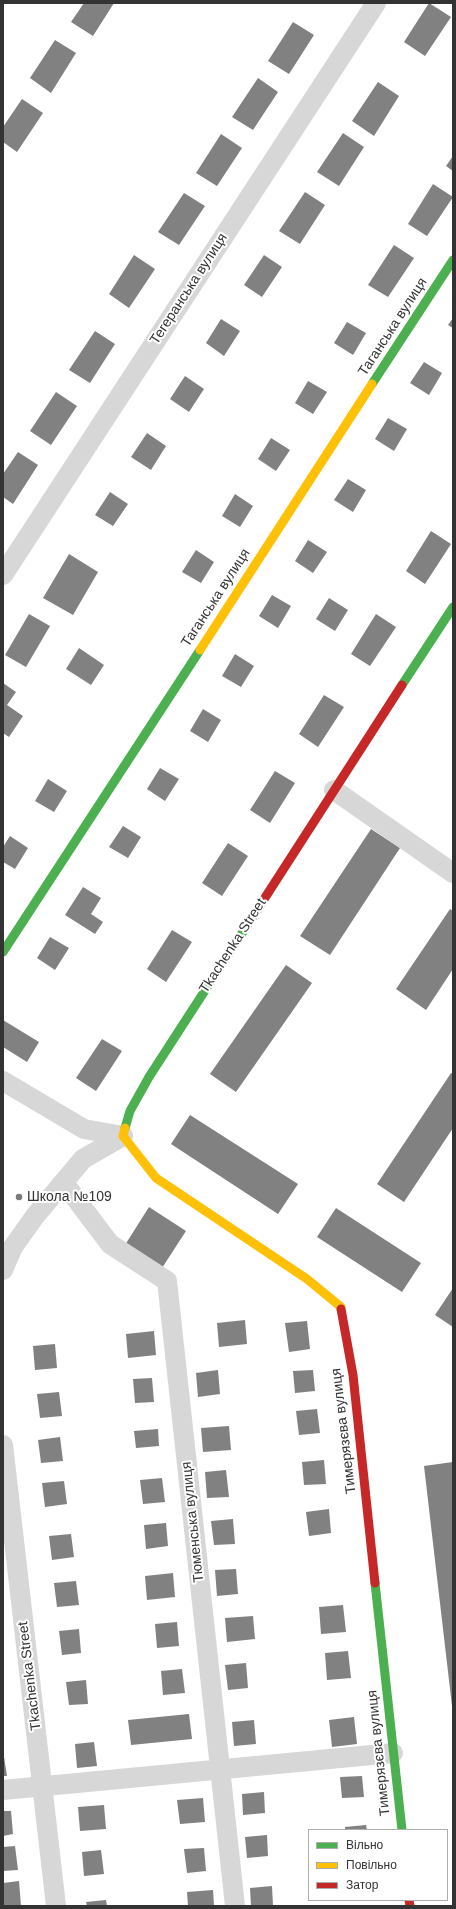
<!DOCTYPE html>
<meta charset="utf-8">
<style>
body{margin:0}
#map{position:relative;width:456px;height:1909px;overflow:hidden;background:#fff;font-family:Arial,sans-serif}
canvas{display:block}
.frame{position:absolute;inset:0;border:4px solid #333;pointer-events:none}
.legend{position:absolute;left:308px;top:1829px;width:140px;height:72px;box-sizing:border-box;background:#fff;border:1px solid #adadad;margin:0;padding:5px 7px;list-style:none;font-size:12px;color:#333}
.legend li{display:flex;align-items:center;gap:8px;height:20px}
.legend b{width:20px;border:1px solid #adadad}
</style>
<div id="map">
<canvas width="456" height="1909"></canvas>
<div class="frame"></div>
<ul class="legend">
<li><b style="height:5px;background:#4caf50"></b>Вільно</li>
<li><b style="height:5px;background:#ffc107"></b>Повільно</li>
<li><b style="height:5px;background:#c62828"></b>Затор</li>
</ul>
</div>
<script>
const ctx = document.querySelector('canvas').getContext('2d');
ctx.lineJoin = 'round';
function fillPath(path, color) {
  ctx.fillStyle = color;
  ctx.fill(path, 'evenodd');
}
function poly(rows) {
  const path = new Path2D();
  for (const r of rows) {
    path.moveTo(r[0], r[1]);
    for (let i = 2; i < r.length; i += 2) path.lineTo(r[i], r[i + 1]);
  }
  return path;
}
function trace(path, color, width, dash) {
  ctx.strokeStyle = color;
  ctx.lineWidth = width;
  ctx.lineCap = dash ? 'butt' : 'round';
  ctx.setLineDash(dash || []);
  ctx.stroke(path);
}
function write(font, color, halo, rows, align = 'center') {
  ctx.font = font + ' Arial,sans-serif';
  ctx.lineWidth = 4;
  ctx.setLineDash([]);
  ctx.textBaseline = 'middle';
  ctx.strokeStyle = halo;
  ctx.fillStyle = color;
  for (const [text, x, y, turn = 0] of rows) {
    ctx.save();
    ctx.translate(x, y);
    ctx.rotate((+turn || 0) * Math.PI / 180);
    ctx.textAlign = isNaN(turn) ? turn : align;
    if (halo) ctx.strokeText(text, 0, 0);
    ctx.fillText(text, 0, 0);
    ctx.restore();
  }
}
fillPath(poly([
 [84,3,114,3,93,36,71,22],
 [429,3,451,17,425,56,404,42],
 [293,22,314,35,289,74,268,61],
 [55,40,76,53,51,93,30,78],
 [258,78,278,92,253,130,232,117],
 [378,82,399,96,374,136,352,121],
 [22,99,43,113,17,152,3,142,3,127],
 [343,133,364,147,339,186,317,172],
 [221,134,242,148,217,186,196,173],
 [453,156,453,171,446,166],
 [433,184,453,197,427,236,408,224],
 [305,192,325,205,300,244,279,231],
 [184,193,205,206,179,245,158,232],
 [394,245,414,258,388,297,368,285],
 [134,255,155,269,129,308,109,294],
 [264,255,282,267,262,297,244,285],
 [453,318,453,328,448,325],
 [221,319,240,331,224,356,206,343],
 [347,322,366,333,353,355,334,343],
 [95,331,115,344,90,383,69,370],
 [424,362,442,373,429,395,410,383],
 [185,376,204,389,189,412,170,399],
 [308,381,327,392,313,414,295,403],
 [56,392,77,406,51,445,30,431],
 [388,418,407,429,394,451,375,439],
 [147,433,166,446,151,470,131,457],
 [271,438,290,450,276,471,258,459],
 [18,452,38,465,13,504,3,497,3,474],
 [348,479,366,490,353,512,334,500],
 [110,492,128,504,113,526,95,515],
 [235,494,253,506,240,527,222,516],
 [431,531,451,544,425,584,406,571],
 [308,540,327,552,313,573,295,561],
 [196,550,214,562,201,583,182,572],
 [69,554,98,572,73,615,43,598],
 [272,595,291,606,278,628,259,616],
 [329,598,348,610,335,631,316,619],
 [29,614,50,626,26,667,5,655],
 [376,614,396,627,370,666,351,654],
 [79,648,104,665,91,685,66,669],
 [235,654,254,666,241,687,222,676],
 [3,683,16,692,7,705,23,716,9,737,3,733],
 [324,695,344,707,318,747,299,734],
 [203,709,221,720,208,742,190,731],
 [160,768,179,779,165,801,147,789],
 [275,771,295,783,270,823,250,810],
 [48,779,67,791,54,812,35,801],
 [123,826,141,837,128,858,109,847],
 [371,829,400,848,330,955,300,936],
 [10,836,28,848,15,869,3,862,3,847],
 [228,843,248,856,222,896,202,883],
 [83,887,101,898,91,914,103,922,95,934,65,915],
 [450,909,453,911,453,969,426,1010,396,989],
 [172,930,192,942,166,982,147,969],
 [50,937,69,948,55,970,37,958],
 [286,965,312,983,236,1092,210,1074],
 [3,1020,39,1042,27,1062,3,1047],
 [102,1039,122,1051,96,1091,76,1078],
 [451,1073,453,1074,453,1128,404,1202,377,1184],
 [190,1115,298,1184,278,1214,171,1144],
 [149,1207,186,1231,162,1268,125,1245],
 [336,1208,421,1263,402,1292,317,1237],
 [453,1288,453,1327,435,1315],
 [245,1320,247,1344,219,1347,217,1323],
 [307,1321,310,1349,289,1352,285,1323],
 [154,1331,156,1355,128,1358,126,1334],
 [55,1344,57,1368,35,1370,33,1346],
 [218,1370,220,1394,198,1397,196,1373],
 [313,1370,315,1391,295,1393,293,1371],
 [152,1378,154,1402,135,1403,133,1379],
 [59,1392,62,1416,40,1418,37,1394],
 [317,1409,320,1433,299,1435,296,1411],
 [229,1426,231,1450,203,1452,201,1428],
 [158,1429,159,1446,136,1448,134,1431],
 [60,1437,63,1461,41,1463,38,1440],
 [324,1460,326,1484,304,1485,302,1462],
 [453,1462,453,1706,452,1706,424,1466],
 [226,1470,229,1497,207,1498,205,1472],
 [162,1478,165,1502,143,1504,140,1480],
 [64,1481,67,1504,45,1507,42,1483],
 [329,1509,331,1533,309,1536,306,1512],
 [233,1519,235,1544,214,1545,211,1521],
 [166,1523,168,1546,146,1549,144,1525],
 [71,1534,74,1557,52,1560,49,1536],
 [236,1569,238,1594,217,1596,215,1570],
 [173,1573,175,1597,147,1600,145,1576],
 [76,1581,79,1605,57,1607,54,1583],
 [343,1605,346,1632,321,1634,319,1607],
 [253,1616,255,1639,227,1642,225,1618],
 [177,1622,179,1646,157,1648,155,1624],
 [79,1629,81,1653,62,1655,59,1631],
 [348,1651,351,1678,327,1680,325,1653],
 [246,1663,248,1688,228,1690,225,1665],
 [182,1669,185,1693,163,1695,161,1671],
 [86,1680,88,1704,69,1705,66,1682],
 [189,1714,192,1739,131,1745,128,1720],
 [354,1717,357,1744,332,1747,329,1720],
 [254,1720,256,1744,234,1746,232,1722],
 [94,1742,97,1766,77,1768,75,1744],
 [3,1750,7,1776,3,1776],
 [362,1776,364,1797,342,1798,340,1777],
 [264,1792,265,1813,243,1815,242,1794],
 [203,1798,205,1822,180,1824,177,1800],
 [104,1805,106,1829,80,1831,78,1807],
 [3,1811,11,1811,13,1834,3,1836],
 [366,1825,367,1830,345,1830,345,1827],
 [267,1835,268,1856,247,1858,245,1837],
 [15,1846,18,1870,3,1871,3,1847],
 [204,1848,206,1871,187,1873,184,1849],
 [101,1850,104,1874,84,1876,82,1852],
 [19,1881,21,1906,3,1906,3,1883],
 [272,1886,273,1906,251,1906,250,1888],
 [213,1890,214,1906,188,1906,187,1892],
 [106,1900,107,1906,87,1906,86,1902]
]), '#818181');
trace(poly([
 [3,575,376,3],
 [334,790,453,873],
 [3,1081,84,1129,123,1136],
 [64,1183,110,1244,167,1281,235,1906],
 [3,1270,13,1247,35,1216,83,1159,123,1136],
 [3,1445,56,1906],
 [3,1790,393,1753]
]), '#d7d7d7', 20);
trace(poly([
 [372,384,453,260],
 [402,685,453,607],
 [3,952,200,650],
 [125,1128,130,1111,149,1077,259,907],
 [375,1583,402,1830]
]), '#4caf50', 9);
trace(poly([
 [200,650,372,384],
 [125,1128,123,1136,156,1178,307,1279,341,1307,341,1309]
]), '#ffc107', 9);
trace(poly([
 [259,907,402,685],
 [341,1309,353,1375,375,1583],
 [409,1900,410,1906]
]), '#c62828', 9);
for (const [x, y, r, color] of [
 [19,1197,4,"#7a7a7a"]
]) {
  const dot = new Path2D();
  dot.arc(x, y, r, 0, 2 * Math.PI);
  ctx.fillStyle = color;
  ctx.fill(dot);
  trace(dot, '#fff', 1.5);
}
write('14px', '#333', '#fff', [
 ["Тегеранська вулиця",189,289,-57],
 ["Таганська вулиця",393,327,-57],
 ["Таганська вулиця",216,598,-57],
 ["Tkachenka Street",233,946,-57],
 ["Тимерязєва вулиця",344,1431,-97],
 ["Тюменська вулиця",193,1522,-96],
 ["Tkachenka Street",30,1676,-97],
 ["Тимерязєва вулиця",379,1753,-96]
]);
write('14px', '#333', '#fff', [
 ["Школа №109",27,1197]
], 'left');
</script>
